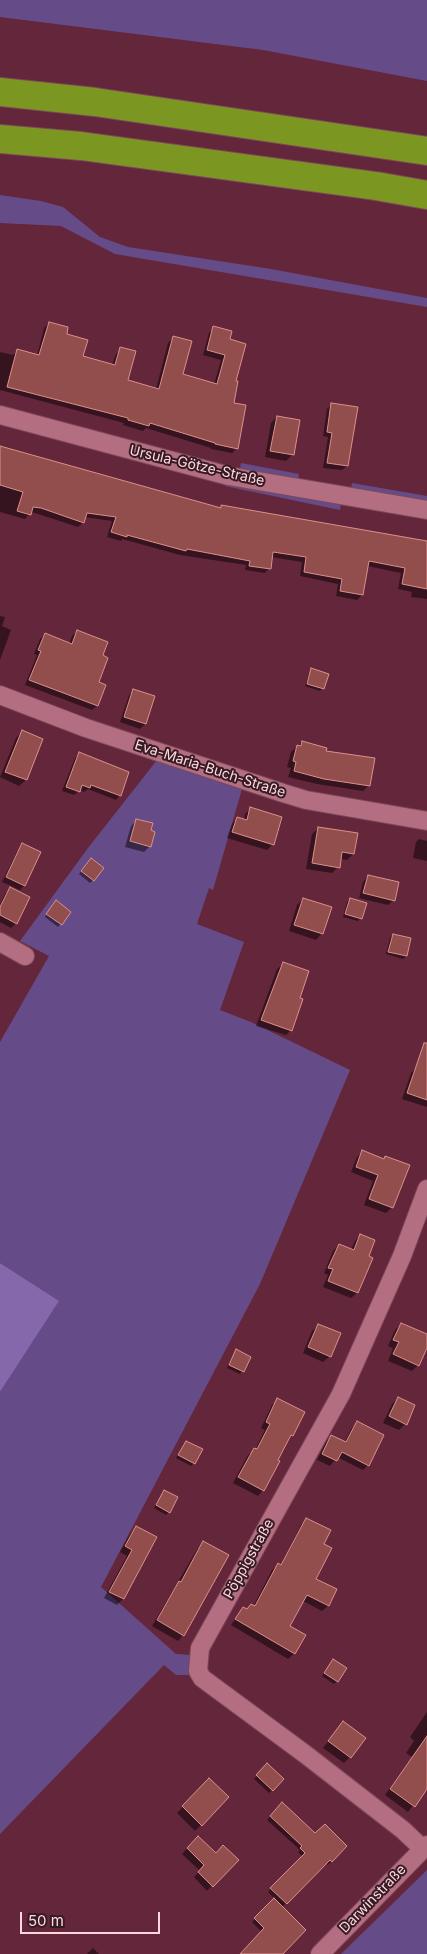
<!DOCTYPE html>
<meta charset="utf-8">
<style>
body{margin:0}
#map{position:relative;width:427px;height:1954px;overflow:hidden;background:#64263a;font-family:Inter,sans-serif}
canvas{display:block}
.scale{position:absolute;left:20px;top:1912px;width:140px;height:22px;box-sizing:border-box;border:2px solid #ffd7e0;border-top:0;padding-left:6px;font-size:15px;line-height:18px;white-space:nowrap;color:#ffd7e0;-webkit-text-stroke:4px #371b23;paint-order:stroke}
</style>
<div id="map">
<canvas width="427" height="1954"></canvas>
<div class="scale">50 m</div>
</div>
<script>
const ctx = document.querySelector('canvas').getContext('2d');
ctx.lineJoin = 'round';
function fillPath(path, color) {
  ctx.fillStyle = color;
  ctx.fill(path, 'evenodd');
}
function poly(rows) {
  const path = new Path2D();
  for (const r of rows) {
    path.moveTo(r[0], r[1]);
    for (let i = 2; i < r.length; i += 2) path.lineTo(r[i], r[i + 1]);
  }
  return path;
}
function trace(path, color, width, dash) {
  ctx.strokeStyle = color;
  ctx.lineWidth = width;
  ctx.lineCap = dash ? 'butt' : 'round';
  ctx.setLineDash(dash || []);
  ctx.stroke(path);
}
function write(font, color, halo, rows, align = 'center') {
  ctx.font = font + ' Inter,sans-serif';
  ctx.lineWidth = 4;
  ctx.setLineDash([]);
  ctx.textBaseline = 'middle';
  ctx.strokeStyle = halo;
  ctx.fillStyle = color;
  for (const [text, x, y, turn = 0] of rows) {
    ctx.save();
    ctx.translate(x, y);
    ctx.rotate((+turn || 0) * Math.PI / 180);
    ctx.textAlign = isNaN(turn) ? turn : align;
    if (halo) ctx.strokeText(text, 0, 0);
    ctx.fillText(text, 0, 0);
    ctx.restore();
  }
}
fillPath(poly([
 [0,0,427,0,427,81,263,50,0,17],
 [0,195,41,201,63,207,100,237,128,247,271,269,427,298,427,307,115,254,61,226,0,223],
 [241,463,299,474,298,481,240,469],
 [226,481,341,503,340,510,225,486],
 [352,483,427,496,427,501,351,488],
 [157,760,242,789,213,890,209,888,197,924,244,942,220,1010,251,1022,350,1070,260,1284,101,1587,176,1654,192,1655,195,1675,176,1675,164,1665,0,1834,0,1392,58,1302,0,1263,0,1042,49,956,20,941,88,848],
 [427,1870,427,1954,341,1954]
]), '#654c88');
fillPath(poly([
 [0,1263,59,1301,0,1392]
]), '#8568ac');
fillPath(poly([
 [49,323,65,334,82,357,112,365,116,354,121,349,127,381,156,389,168,343,173,338,182,375,214,385,221,360,203,355,209,333,214,328,228,340,234,382,232,404,237,448,232,453,211,449,211,448,146,428,143,431,123,425,124,423,0,390,0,352,13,355,17,351,37,356,44,328],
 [332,404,347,466,342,470,323,468,328,437,323,436,327,409],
 [277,417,292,455,286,461,265,457,271,423],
 [0,448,219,509,222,507,427,543,427,599,411,597,412,592,398,589,401,573,367,566,362,595,357,600,336,596,338,584,300,576,302,562,271,557,269,568,265,573,245,570,246,565,180,555,122,539,121,541,107,537,112,521,84,517,83,523,78,527,35,513,31,512,25,519,0,512],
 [0,616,5,617,2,626,11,630,0,660],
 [77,631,101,656,97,683,104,685,97,706,92,710,25,685,37,655,34,654,40,639,45,634,69,644,72,636],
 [312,670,323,688,320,691,305,686,309,673],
 [134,690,154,697,145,724,140,729,120,722,129,695],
 [22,732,42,740,26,780,19,786,0,777,16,738],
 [302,742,325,752,369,785,363,791,317,784,288,777,291,768,287,767,291,752],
 [79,753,120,795,116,800,88,789,84,792,80,790,74,795,62,791,75,758],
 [251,808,281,817,272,845,267,850,227,838,232,824,237,818,244,820,245,814],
 [137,820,150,831,150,846,144,852,125,847,131,826],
 [319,828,353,854,347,860,340,859,338,867,332,873,306,869,312,834],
 [419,839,427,841,427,861,413,858,416,842],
 [23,845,24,886,20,890,2,882,18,850],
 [88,862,93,880,90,883,79,874],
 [368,876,394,900,388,905,359,898,363,882],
 [10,889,16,923,11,928,0,922,0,904,5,894],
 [303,899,322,933,316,940,289,931,297,905],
 [350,899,361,918,358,921,343,917,347,902],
 [53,905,70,912,58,927,45,917],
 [393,935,406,956,403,959,386,954,390,938],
 [283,964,298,999,291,1030,286,1035,256,1026,277,969],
 [417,1067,427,1070,427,1107,402,1099,411,1073],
 [362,1152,383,1160,386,1157,392,1207,386,1213,364,1205,373,1181,351,1172,357,1157],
 [360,1235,357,1293,351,1298,323,1287,328,1275,324,1273,333,1251,339,1245,351,1250,355,1241],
 [401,1324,427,1336,427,1345,418,1365,412,1371,388,1361,393,1348,388,1346,395,1330],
 [319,1325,330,1356,323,1362,303,1353,312,1331],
 [234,1354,250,1357,240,1374,227,1368],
 [398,1398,405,1424,399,1430,383,1423,392,1404],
 [278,1400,292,1435,287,1441,263,1490,258,1496,233,1483,248,1455,255,1450,265,1430,261,1428,272,1405],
 [357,1423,368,1465,363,1470,337,1457,330,1466,317,1460,326,1442,331,1436,344,1443,352,1428],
 [186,1442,194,1463,191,1466,176,1458],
 [164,1491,169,1512,166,1515,154,1508],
 [306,1519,315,1579,336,1590,328,1606,322,1611,303,1601,289,1627,304,1635,294,1654,288,1659,231,1625,243,1608,246,1610,253,1607,272,1570,278,1565,280,1566,301,1525],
 [136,1528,155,1538,123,1599,117,1605,104,1598,127,1556,120,1552,130,1534],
 [204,1543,183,1635,178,1641,152,1626,198,1548],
 [333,1660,337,1681,334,1684,322,1676],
 [427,1712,427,1787,408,1812,385,1795,412,1757,406,1753,414,1741,410,1737],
 [343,1723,350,1757,344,1763,323,1748],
 [267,1765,283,1779,269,1793,254,1779],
 [209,1779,228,1797,195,1831,177,1813],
 [282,1804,315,1835,346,1846,328,1865,326,1863,281,1908,281,1954,241,1954,262,1932,252,1922,275,1899,268,1892,303,1857,298,1852,300,1850,267,1820],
 [198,1837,216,1854,237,1860,207,1891,194,1877,200,1871,182,1854],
 [93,1948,99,1954,87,1954]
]), '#0007');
const building = poly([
 [49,322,68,327,67,334,88,340,83,356,115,365,120,347,136,351,128,380,159,389,173,336,192,341,183,374,217,384,225,355,207,350,213,326,232,331,230,339,246,344,236,381,238,381,234,403,246,405,238,449,215,444,215,443,150,423,149,426,128,420,128,418,7,387,17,349,39,355,49,322],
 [331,403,358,407,348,466,327,463,332,433,327,432,331,403],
 [277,416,300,420,294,455,270,451,277,416],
 [0,446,221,508,221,505,427,541,427,589,402,584,405,568,369,561,363,595,340,591,342,579,304,572,306,557,273,552,271,569,249,566,250,561,187,549,186,551,127,535,127,537,111,532,116,517,87,513,84,523,41,508,33,507,31,515,17,511,23,492,0,485,0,446],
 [77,630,108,642,103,655,108,658,99,682,106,685,98,706,29,680,41,651,38,650,45,633,72,644,77,630],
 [311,668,329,674,324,689,307,684,311,668],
 [133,689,155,696,146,724,124,717,133,689],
 [22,730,43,739,27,780,5,772,22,730],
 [302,741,327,748,326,751,375,758,370,786,324,779,294,771,296,762,293,761,297,745,301,746,302,741],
 [79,752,129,772,121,796,91,785,90,788,82,785,80,792,66,787,79,752],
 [250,807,282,817,274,845,232,832,237,817,247,820,250,807],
 [136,819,153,823,151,830,155,832,151,847,130,841,136,819],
 [318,827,358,833,354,854,342,852,340,868,312,863,318,827],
 [22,843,41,852,25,886,6,877,22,843],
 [91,858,104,868,94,881,81,871,91,858],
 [368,875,399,882,395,901,363,893,368,875],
 [10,887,30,897,17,924,0,915,0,907,10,887],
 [303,898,332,907,323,934,294,925,303,898],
 [350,898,367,903,362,919,345,914,350,898],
 [56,900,71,912,62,925,46,914,56,900],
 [393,934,411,938,407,956,388,952,393,934],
 [283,962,309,971,300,998,303,999,292,1031,261,1020,283,962],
 [424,1043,427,1043,427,1100,407,1093,424,1043],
 [362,1150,384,1159,385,1156,410,1165,393,1208,369,1199,378,1175,356,1167,362,1150],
 [360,1234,375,1240,369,1256,373,1258,358,1293,328,1281,333,1269,328,1268,339,1244,354,1250,360,1234],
 [401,1323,427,1334,427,1348,419,1366,393,1354,399,1342,393,1340,401,1323],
 [318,1324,341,1333,331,1357,308,1347,318,1324],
 [236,1349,251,1357,244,1372,229,1365,236,1349],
 [398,1397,415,1405,407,1425,389,1416,398,1397],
 [277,1398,305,1412,293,1436,291,1435,278,1460,280,1461,264,1491,238,1477,254,1448,257,1449,270,1424,266,1422,277,1398],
 [357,1421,384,1435,369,1466,342,1452,337,1461,322,1454,331,1435,346,1442,357,1421],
 [186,1441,203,1449,195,1464,178,1455,186,1441],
 [164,1490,178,1497,170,1513,156,1505,164,1490],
 [306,1518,331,1530,324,1544,332,1548,316,1579,337,1589,329,1606,307,1595,290,1626,306,1635,295,1654,235,1619,243,1607,247,1609,251,1604,255,1606,278,1563,281,1565,306,1518],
 [136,1526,157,1537,124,1599,109,1592,132,1550,125,1546,136,1526],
 [203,1541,229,1555,184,1636,157,1620,179,1581,181,1582,203,1541],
 [333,1659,347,1668,338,1682,324,1673,333,1659],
 [343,1721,366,1738,351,1758,328,1741,343,1721],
 [427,1736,427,1789,415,1807,390,1789,427,1736],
 [267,1763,284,1779,273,1791,256,1775,267,1763],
 [209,1778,229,1797,202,1826,182,1806,209,1778],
 [282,1802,315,1833,325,1824,347,1846,332,1862,330,1860,287,1904,270,1888,305,1853,300,1848,302,1846,270,1816,282,1802],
 [198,1836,216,1853,223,1845,239,1860,213,1887,198,1872,204,1865,187,1848,198,1836],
 [274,1898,306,1930,283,1954,240,1954,264,1928,254,1918,274,1898]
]);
fillPath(building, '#924e4c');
trace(building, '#db908d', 1);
const minor = poly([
 [0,415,229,476,427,510],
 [0,695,86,728,283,793,306,800,427,821],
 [0,942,25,956],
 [423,1849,403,1830,305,1754,202,1678,198,1671,200,1648,341,1394,402,1256,427,1189],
 [320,1954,427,1845]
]);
const motorway = poly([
 [0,92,95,102,427,151],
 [0,139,81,146,376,186,427,195]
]);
trace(minor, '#7e475a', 20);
trace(motorway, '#7e475a', 30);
trace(minor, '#b36e81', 18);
trace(motorway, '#7b9722', 28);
write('14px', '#ffd7e0', '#371b23', [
 ["Ursula-Götze-Straße",197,466,13],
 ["Eva-Maria-Buch-Straße",210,769,18],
 ["Pöppigstraße",249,1559,-61],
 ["Darwinstraße",373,1899,-46]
]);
</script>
